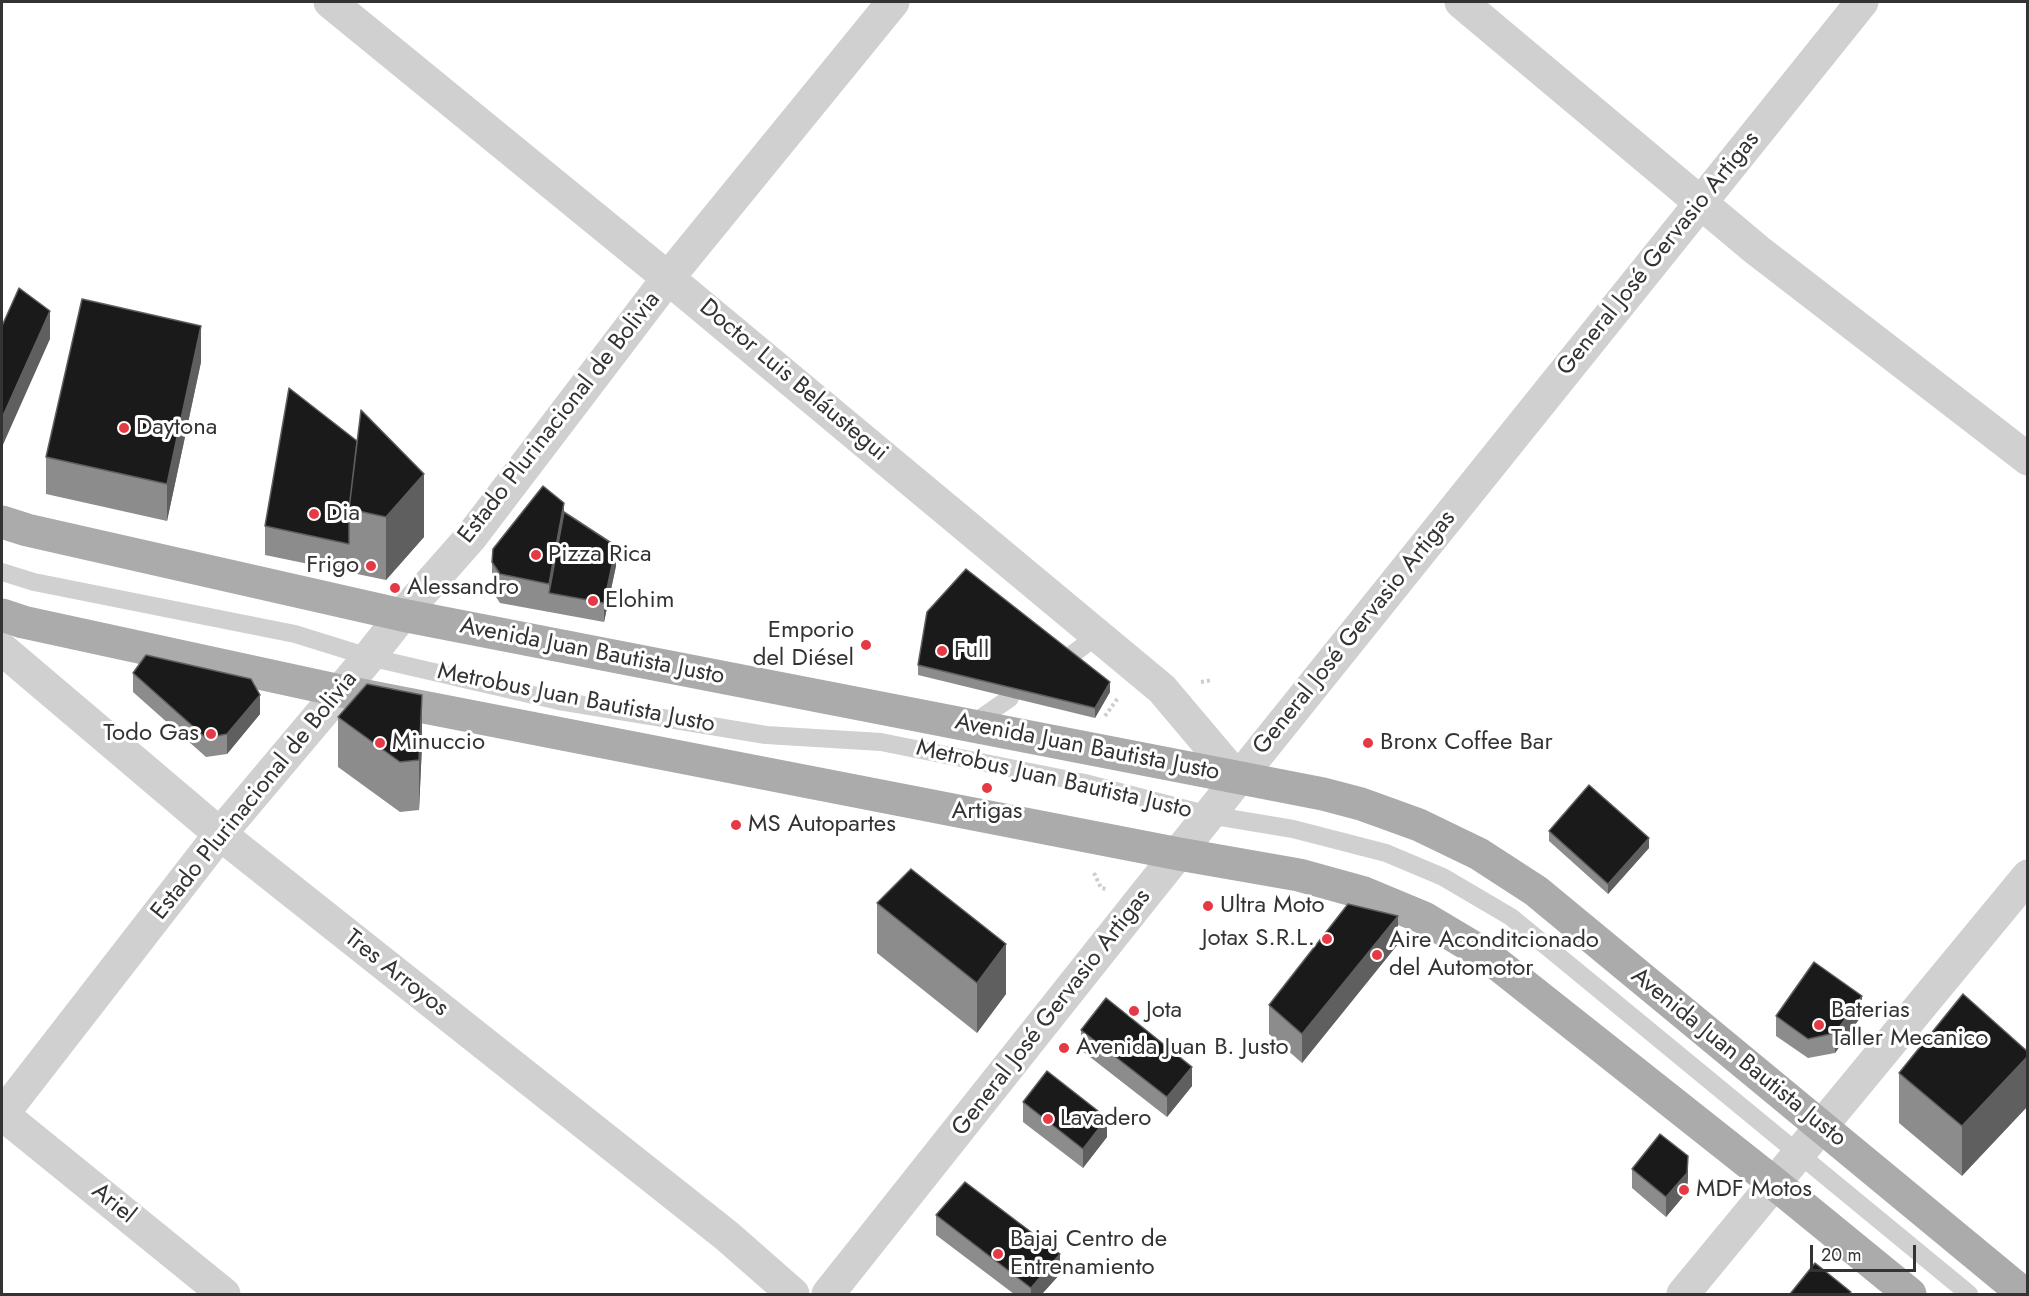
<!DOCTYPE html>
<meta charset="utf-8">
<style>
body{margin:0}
#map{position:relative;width:2029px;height:1296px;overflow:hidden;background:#fff;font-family:Jost,sans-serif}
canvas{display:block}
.frame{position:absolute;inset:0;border:3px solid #333;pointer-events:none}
.scale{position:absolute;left:1810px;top:1245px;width:106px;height:27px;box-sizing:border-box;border:3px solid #333;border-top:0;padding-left:8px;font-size:18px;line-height:21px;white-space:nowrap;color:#333;-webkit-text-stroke:4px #fff;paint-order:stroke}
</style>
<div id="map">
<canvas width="2029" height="1296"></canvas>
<div class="frame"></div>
<div class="scale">20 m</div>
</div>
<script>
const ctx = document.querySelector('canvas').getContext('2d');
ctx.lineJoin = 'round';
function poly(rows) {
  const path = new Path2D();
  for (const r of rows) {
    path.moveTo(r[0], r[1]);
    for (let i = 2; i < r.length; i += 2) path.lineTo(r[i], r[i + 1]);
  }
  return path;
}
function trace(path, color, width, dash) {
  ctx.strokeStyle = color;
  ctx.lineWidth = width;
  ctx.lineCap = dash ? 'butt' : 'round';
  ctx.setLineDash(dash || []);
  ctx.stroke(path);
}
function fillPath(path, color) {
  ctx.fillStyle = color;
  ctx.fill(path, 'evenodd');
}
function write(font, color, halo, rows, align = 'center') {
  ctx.font = font + ' Jost,sans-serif';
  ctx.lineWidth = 6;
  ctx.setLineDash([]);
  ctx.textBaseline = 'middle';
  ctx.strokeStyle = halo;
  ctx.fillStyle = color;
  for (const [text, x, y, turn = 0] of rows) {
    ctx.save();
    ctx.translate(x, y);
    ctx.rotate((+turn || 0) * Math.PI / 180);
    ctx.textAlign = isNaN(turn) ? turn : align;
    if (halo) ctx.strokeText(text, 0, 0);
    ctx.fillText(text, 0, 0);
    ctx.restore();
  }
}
trace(poly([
 [1201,682,1212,680],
 [1105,716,1118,698],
 [1094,873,1101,888,1107,889]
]), '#cdcdcd', 4, [3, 3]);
trace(poly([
 [2,572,34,582,295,634,369,657,559,701,766,735,881,742,1085,783,1209,815,1293,829,1386,853,1443,877,1511,917,1969,1294],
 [1074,653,1098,635],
 [971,725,1010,698]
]), '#d0d0d0', 18);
trace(poly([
 [330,2,668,278,1162,689,1238,779],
 [1461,2,1757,250,2028,459],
 [2,649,220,834,727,1236,793,1294],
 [2,1114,224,1294],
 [2,1115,220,834,369,657,402,615,471,537,668,278,893,2],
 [828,1294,1144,896,1862,2],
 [1683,1294,2028,876]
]), '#d0d0d0', 33);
trace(poly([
 [2,522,27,530,402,615,1323,794,1361,804,1419,825,1479,854,1536,891,2024,1294],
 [2,615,23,622,341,691,1179,854,1299,875,1364,893,1424,918,1486,955,1774,1183,1910,1294]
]), '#ababab', 33);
fillPath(poly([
 [201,362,167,521,46,494,46,457],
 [289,388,424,537,386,580,265,555,265,526],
 [564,512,616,566,604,622,500,603,492,591,492,562],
 [918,665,1110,692,1095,718,918,675],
 [133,673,260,714,227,754,206,757,133,692],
 [338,717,422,745,419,810,400,812,338,767],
 [1549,831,1649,848,1608,894,1549,841],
 [877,903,1006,994,977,1033,877,953],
 [1398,944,1302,1063,1269,1034,1269,1005],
 [1963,994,1962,1176,1899,1123,1899,1073],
 [1862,1015,1835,1053,1808,1058,1776,1036,1776,1016],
 [1081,1030,1192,1086,1167,1117,1081,1050],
 [1023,1102,1107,1137,1083,1168,1023,1122],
 [1632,1169,1688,1176,1687,1192,1666,1217,1632,1188],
 [936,1215,1060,1274,1042,1294,1014,1294,936,1235]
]), '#8c8c8c');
fillPath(poly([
 [50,311,50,339,2,447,2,418],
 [201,326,201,362,167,521,167,484],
 [424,474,424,537,386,580,386,517],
 [564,503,564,532,549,593,549,612,549,584],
 [616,546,616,566,604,622,604,603],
 [1110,682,1110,692,1095,718,1095,708],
 [260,695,260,714,227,754,227,734],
 [422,695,422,745,419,810,419,760],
 [1649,838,1649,848,1608,894,1608,884],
 [1398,916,1398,944,1302,1063,1302,1034],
 [1006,944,1006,994,977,1033,977,983],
 [1862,996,1862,1015,1835,1053,1835,1033],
 [2028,1056,2028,1106,1962,1176,1962,1126],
 [1192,1067,1192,1086,1167,1117,1167,1097],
 [1107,1118,1107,1137,1083,1168,1083,1149],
 [1688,1156,1688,1176,1687,1192,1666,1217,1666,1197],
 [1060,1254,1060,1274,1042,1294,1031,1294,1031,1288]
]), '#5f5f5f');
const building = poly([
 [19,288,50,311,2,418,2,326,19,288],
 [82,299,201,326,167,484,46,457,82,299],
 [289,388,357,441,349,509,349,544,265,526,289,388],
 [361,410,424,474,386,517,349,509,361,410],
 [543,486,564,503,549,584,500,574,492,562,493,549,543,486],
 [564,512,616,546,604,603,549,593,564,512],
 [966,569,1110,682,1095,708,918,665,927,612,966,569],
 [146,655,251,679,260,695,227,734,206,738,133,673,146,655],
 [367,684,422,695,419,760,400,762,338,717,367,684],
 [1589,785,1649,838,1608,884,1549,831,1589,785],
 [911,869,1006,944,977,983,877,903,911,869],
 [1348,904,1398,916,1302,1034,1269,1005,1348,904],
 [1814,962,1862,996,1835,1033,1808,1039,1776,1016,1814,962],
 [1963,994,2028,1052,2028,1056,1962,1126,1899,1073,1963,994],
 [1106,998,1192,1067,1167,1097,1081,1030,1106,998],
 [1047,1071,1107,1118,1083,1149,1023,1102,1047,1071],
 [1660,1134,1688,1156,1687,1173,1666,1197,1632,1169,1660,1134],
 [965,1182,1060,1254,1031,1288,936,1215,965,1182],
 [1815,1263,1851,1292,1849,1294,1790,1294,1815,1263]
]);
fillPath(building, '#1a1a1a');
trace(building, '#5f5f5f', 1.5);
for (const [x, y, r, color] of [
 [124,428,6,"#e63946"],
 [314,514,6,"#e63946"],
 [536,555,6,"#e63946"],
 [371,566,6,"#e63946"],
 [395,588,6,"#e63946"],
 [593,601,6,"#e63946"],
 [866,645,6,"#e63946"],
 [942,651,6,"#e63946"],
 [211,734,6,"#e63946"],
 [380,743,6,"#e63946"],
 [1368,743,6,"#e63946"],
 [987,788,6,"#e63946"],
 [736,825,6,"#e63946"],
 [1208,906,6,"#e63946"],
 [1327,939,6,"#e63946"],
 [1377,955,6,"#e63946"],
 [1134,1011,6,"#e63946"],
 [1819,1025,6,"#e63946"],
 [1064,1048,6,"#e63946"],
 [1048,1119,6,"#e63946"],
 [1684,1190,6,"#e63946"],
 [998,1254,6,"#e63946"]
]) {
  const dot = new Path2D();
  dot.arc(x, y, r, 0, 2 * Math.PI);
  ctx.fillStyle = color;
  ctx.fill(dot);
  trace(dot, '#fff', 2);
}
write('24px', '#333', '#fff', [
 ["General José Gervasio Artigas",1659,254,-51],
 ["Doctor Luis Beláustegui",793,381,40],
 ["Estado Plurinacional de Bolivia",560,418,-52],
 ["General José Gervasio Artigas",1355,633,-51],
 ["Avenida Juan Bautista Justo",592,652,11],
 ["Metrobus Juan Bautista Justo",576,699,11],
 ["Avenida Juan Bautista Justo",1087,748,11],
 ["Metrobus Juan Bautista Justo",1054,780,13],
 ["Estado Plurinacional de Bolivia",255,796,-51],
 ["Tres Arroyos",396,974,38],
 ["General José Gervasio Artigas",1052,1013,-52],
 ["Avenida Juan Bautista Justo",1738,1058,39],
 ["Ariel",113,1204,39]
]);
write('24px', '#333', '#fff', [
 ["Daytona",136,428],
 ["Dia",326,514],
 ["Pizza Rica",548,555],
 ["Frigo",359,566,"right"],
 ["Alessandro",407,588],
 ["Elohim",605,601],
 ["Emporio",854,631,"right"],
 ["del Diésel",854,659,"right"],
 ["Full",954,651],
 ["Todo Gas",199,734,"right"],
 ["Minuccio",392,743],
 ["Bronx Coffee Bar",1380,743],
 ["Artigas",987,812,"center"],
 ["MS Autopartes",748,825],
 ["Ultra Moto",1220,906],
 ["Jotax S.R.L.",1315,939,"right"],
 ["Aire Aconditcionado",1389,941],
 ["del Automotor",1389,969],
 ["Jota",1146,1011],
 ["Baterias",1831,1011],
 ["Taller Mecanico",1831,1039],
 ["Avenida Juan B. Justo",1076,1048],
 ["Lavadero",1060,1119],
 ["MDF Motos",1696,1190],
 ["Bajaj Centro de",1010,1240],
 ["Entrenamiento",1010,1268]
], 'left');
</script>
